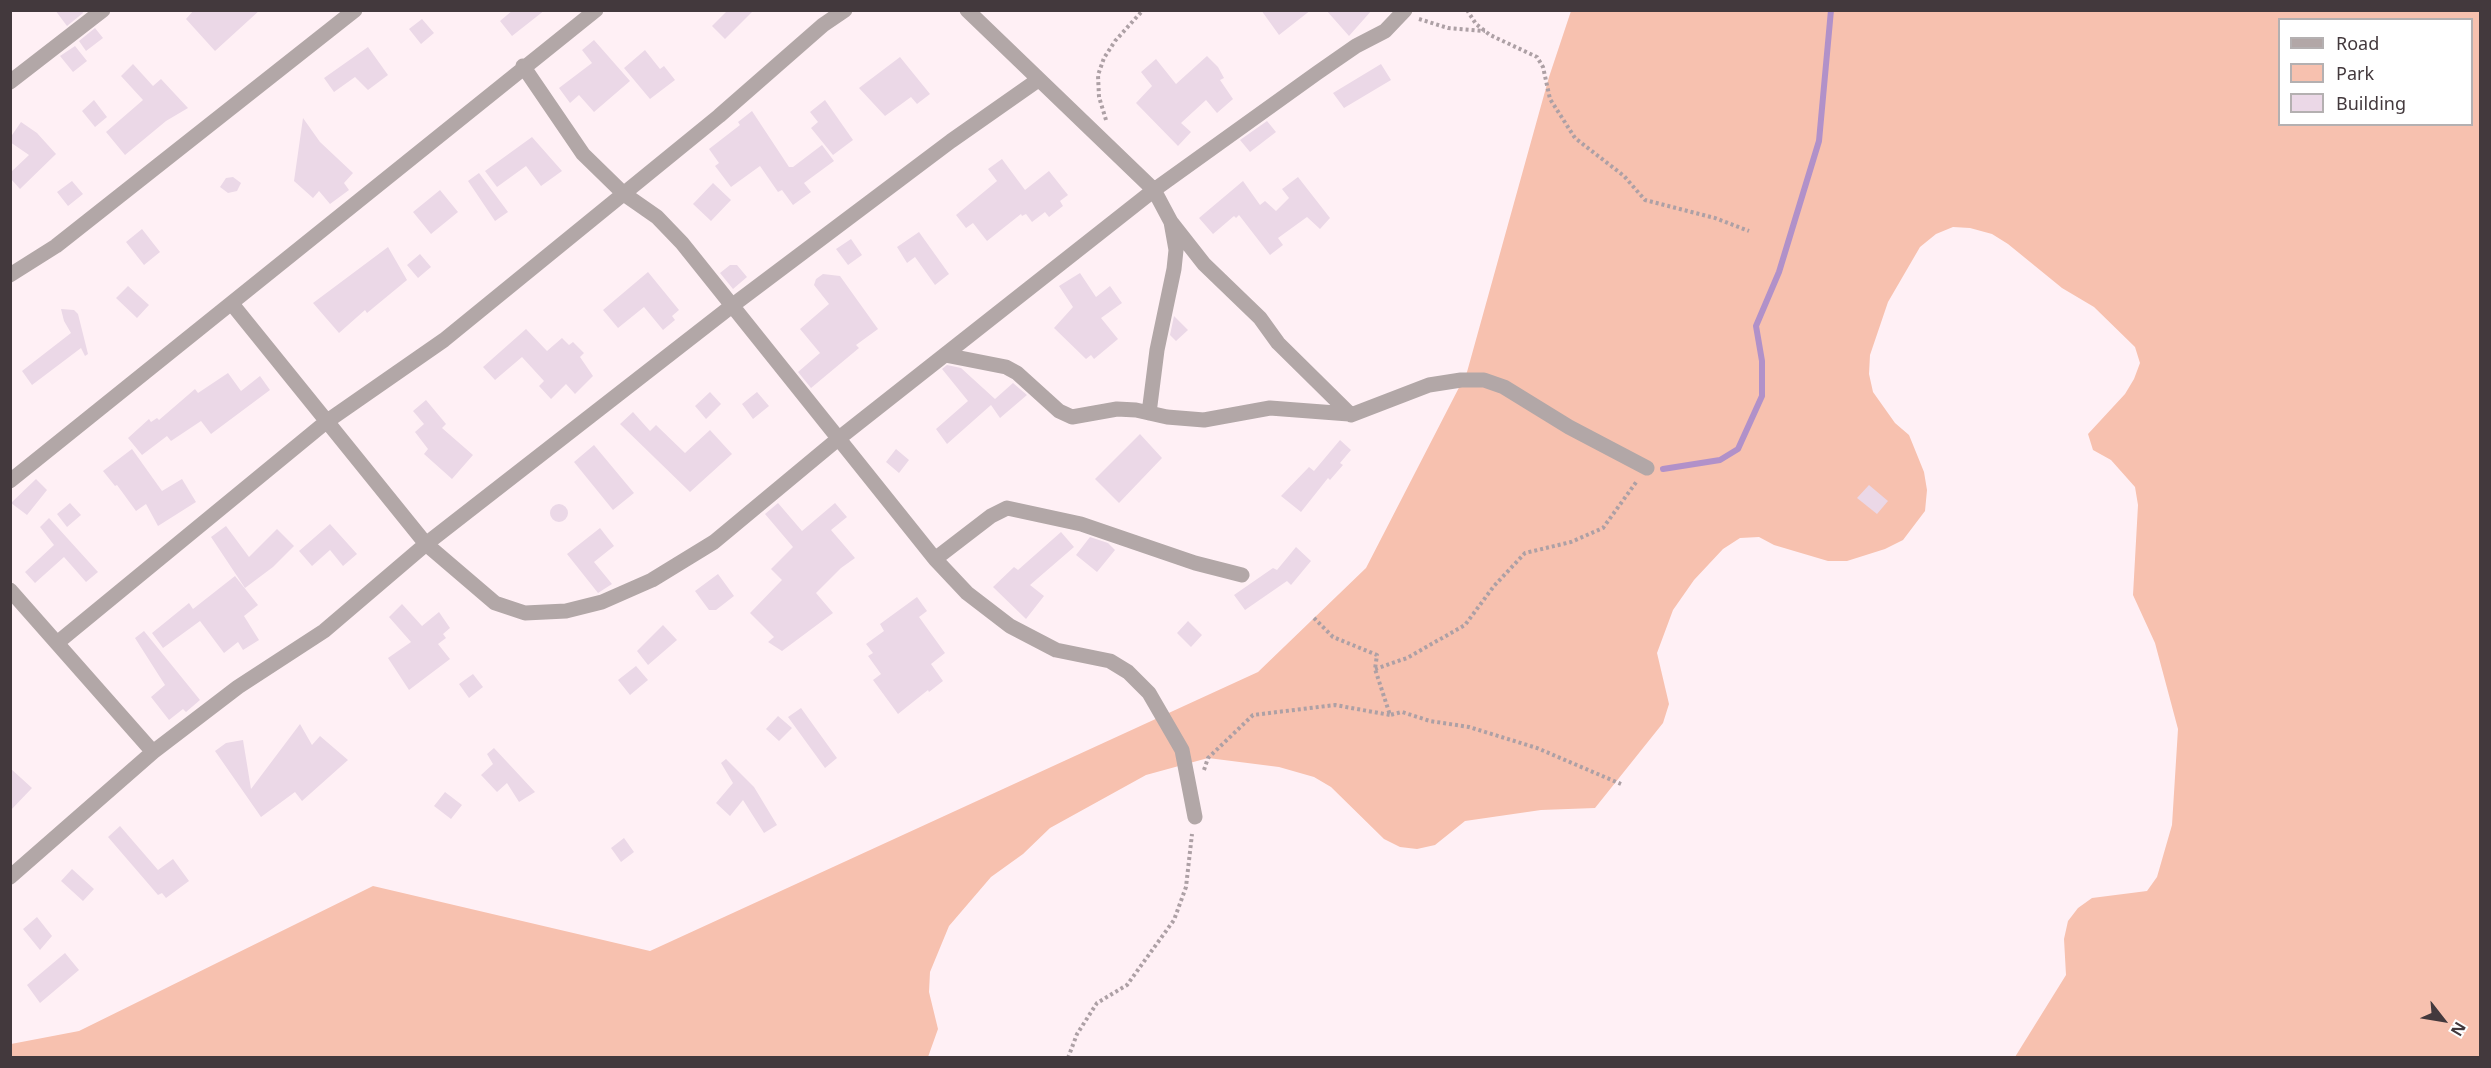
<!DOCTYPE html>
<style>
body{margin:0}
#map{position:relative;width:2491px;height:1068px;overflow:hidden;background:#fff0f5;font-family:"Noto Sans",sans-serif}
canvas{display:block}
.frame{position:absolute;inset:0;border:12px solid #43393d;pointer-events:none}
.legend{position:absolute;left:2278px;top:18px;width:195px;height:108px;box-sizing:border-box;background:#fff;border:2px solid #b4b0b1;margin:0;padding:8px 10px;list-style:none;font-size:18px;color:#43393d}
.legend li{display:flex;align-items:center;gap:12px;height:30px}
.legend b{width:30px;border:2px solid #b4b0b1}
.north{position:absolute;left:2413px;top:990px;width:60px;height:60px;-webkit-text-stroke:4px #fff;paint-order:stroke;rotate:121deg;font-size:16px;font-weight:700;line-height:24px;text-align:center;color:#43393d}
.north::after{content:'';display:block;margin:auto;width:21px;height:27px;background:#43393d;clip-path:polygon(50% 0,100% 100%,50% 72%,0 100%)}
</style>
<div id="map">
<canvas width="2491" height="1068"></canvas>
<div class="frame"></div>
<ul class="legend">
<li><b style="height:8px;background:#b2a7a7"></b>Road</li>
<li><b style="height:16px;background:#f7c1af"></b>Park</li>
<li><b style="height:16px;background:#ebd8e7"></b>Building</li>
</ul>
<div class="north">N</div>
</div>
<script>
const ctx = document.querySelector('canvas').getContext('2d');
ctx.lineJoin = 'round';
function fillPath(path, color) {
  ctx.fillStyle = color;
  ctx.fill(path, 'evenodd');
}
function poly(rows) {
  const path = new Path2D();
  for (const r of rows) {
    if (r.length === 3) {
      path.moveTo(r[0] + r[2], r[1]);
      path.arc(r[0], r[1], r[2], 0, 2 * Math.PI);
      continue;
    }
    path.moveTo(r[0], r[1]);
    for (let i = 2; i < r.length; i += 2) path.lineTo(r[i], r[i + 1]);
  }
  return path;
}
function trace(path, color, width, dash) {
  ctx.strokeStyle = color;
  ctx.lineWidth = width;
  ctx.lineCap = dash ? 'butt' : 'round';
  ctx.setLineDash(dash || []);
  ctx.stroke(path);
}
fillPath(poly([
 [1571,11,2480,11,2480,1057,2015,1057,2066,975,2064,939,2068,921,2078,908,2092,898,2147,891,2157,877,2172,825,2178,729,2155,643,2133,595,2138,505,2135,487,2111,460,2093,450,2088,434,2125,394,2134,379,2140,363,2135,347,2094,307,2062,288,2008,244,1992,234,1970,228,1953,227,1936,234,1920,247,1888,302,1870,355,1869,374,1873,392,1895,423,1909,435,1924,472,1927,490,1925,511,1903,540,1885,549,1847,561,1828,561,1774,545,1759,537,1740,538,1723,549,1694,580,1673,610,1657,653,1669,704,1663,723,1595,808,1541,810,1465,821,1435,845,1417,849,1400,847,1384,839,1331,787,1314,777,1279,767,1208,758,1146,775,1050,828,1023,854,991,877,949,926,930,972,929,992,938,1029,928,1057,11,1058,11,1044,79,1031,373,886,650,951,1258,672,1366,568,1467,372,1549,77],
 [2280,20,2472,20,2472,124,2280,124]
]), '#f7c1af');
trace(poly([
 [1663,469,1720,460,1738,449,1762,396,1762,361,1756,326,1779,272,1819,141,1831,10]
]), '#b191c9', 6);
fillPath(poly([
 [55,10,82,10,83,13,67,26],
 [194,10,260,10,215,51,186,19],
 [513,10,545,10,512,36,500,21],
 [728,10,754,10,725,39,712,26],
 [1261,10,1311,10,1279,35],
 [1326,10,1372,10,1349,36],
 [422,19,434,33,421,44,409,29],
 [95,28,103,38,86,51,79,41],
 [594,40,630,81,594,112,579,95,570,103,559,88,592,63,582,50],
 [75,46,87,61,73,72,60,56],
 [368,47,388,75,368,90,355,77,334,92,324,78],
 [645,50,660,69,664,66,675,80,650,99,624,68],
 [1207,56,1218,67,1224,78,1220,80,1233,99,1217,113,1206,100,1181,123,1191,132,1178,146,1136,103,1152,86,1141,72,1156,59,1176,84],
 [900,57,930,94,917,104,911,97,885,116,859,88],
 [133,64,153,86,161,79,188,108,166,121,125,155,106,132,143,100,121,76],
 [1381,64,1391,80,1344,108,1333,93],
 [94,100,107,117,95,127,82,111],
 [825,100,853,140,833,155,811,128,818,122,810,112],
 [752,111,789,167,793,167,822,145,834,161,804,183,811,192,793,205,782,190,778,192,760,166,731,187,715,166,719,163,709,149,740,125,738,122],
 [303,118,320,142,353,173,344,183,349,190,330,204,319,191,313,198,294,181],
 [1267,121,1276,132,1250,152,1240,140],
 [21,122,37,133,56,154,20,189,10,178,10,173,29,155,10,142,10,138],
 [532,137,562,171,541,186,526,166,497,187,485,171],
 [1002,159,1025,190,1049,171,1068,195,1060,201,1063,206,1049,217,1045,212,1032,222,1026,214,1022,216,1021,214,987,241,973,223,966,228,956,215,997,181,988,169],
 [479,173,508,212,495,221,468,181],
 [233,177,241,183,237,191,228,193,220,187,226,178],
 [1298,177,1330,218,1320,229,1307,217,1278,238,1283,245,1270,255,1239,215,1236,218,1234,216,1213,234,1199,218,1243,181,1260,205,1265,201,1276,211,1289,198,1282,189],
 [72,181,83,194,68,206,57,192],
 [713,183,731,200,711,221,693,204],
 [440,190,458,212,431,234,413,212],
 [142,229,160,252,144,265,126,242],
 [919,232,949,274,935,285,915,257,907,263,897,247],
 [851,239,862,255,848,265,836,249],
 [388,247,407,280,367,313,365,310,339,333,313,303],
 [420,254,431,267,418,278,407,265],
 [730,265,737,265,747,277,733,289,720,273],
 [648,272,679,310,672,316,675,320,663,330,644,307,618,328,603,310],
 [1080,273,1096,297,1110,286,1122,303,1101,318,1118,339,1094,359,1091,355,1086,359,1054,328,1073,307,1059,286],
 [823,274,840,276,878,329,856,345,859,348,811,388,798,372,820,353,800,329,829,304,814,285,816,279],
 [128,286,149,305,137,318,116,298],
 [61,309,74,310,78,314,88,354,85,356,81,348,32,385,22,371,71,333,64,321],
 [1174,316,1188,330,1176,341,1170,335],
 [526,329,547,351,562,338,569,345,573,342,584,353,580,357,593,376,575,394,566,384,551,399,539,386,544,381,522,357,495,380,483,367],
 [947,365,961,368,995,399,1013,383,1027,395,1000,418,991,405,947,444,936,429,968,401,942,369],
 [228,373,241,391,260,376,270,390,211,434,201,421,171,441,167,436,142,455,128,438,149,419,151,422,157,418,159,420,195,389,198,393],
 [710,392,721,404,706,419,695,406],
 [757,392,769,406,753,419,742,404],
 [426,400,446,424,442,428,473,455,452,479,424,454,428,449,415,432,424,424,413,411],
 [633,412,650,431,656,425,685,453,710,430,732,454,690,492,620,424],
 [1140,434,1162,458,1119,503,1095,479],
 [1340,440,1351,450,1340,463,1343,465,1330,480,1328,478,1301,512,1281,496,1309,467,1314,471],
 [594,445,634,493,613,510,574,462],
 [132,449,162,491,182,479,196,502,158,526,146,504,136,511,117,485,115,486,103,471],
 [896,449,909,460,899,473,886,462],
 [36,479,47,490,27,515,11,503],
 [1869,485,1888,501,1877,514,1857,498],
 [70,503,81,515,67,527,57,514],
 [778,503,802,531,835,503,847,517,831,530,855,558,841,568,816,593,833,613,782,651,768,642,774,637,750,613,782,580,771,569,793,547,765,514],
 [559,513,9],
 [49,518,98,572,86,582,64,557,35,583,25,572,54,545,40,527],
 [330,524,357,554,343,566,330,550,312,566,299,551],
 [226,526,249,557,277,529,294,546,273,567,245,588,211,537],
 [600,528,614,546,594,562,612,584,598,593,567,554],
 [1061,532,1074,547,1030,585,1044,596,1026,619,993,587,1014,567,1018,570],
 [1090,537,1108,543,1115,550,1097,572,1076,555],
 [1296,547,1311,561,1291,585,1287,581,1245,610,1234,595,1273,568,1277,570],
 [718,574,734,596,716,610,709,610,695,591],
 [235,576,258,605,244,616,259,640,243,650,238,642,224,653,200,621,163,648,152,633,189,603,193,609],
 [917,597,927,611,919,617,945,653,931,664,943,681,929,692,928,690,898,714,873,680,881,674,868,656,873,653,866,644,884,631,880,624],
 [402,604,422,626,439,612,450,628,443,634,446,638,438,644,450,659,409,690,388,658,411,642,389,617],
 [1188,621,1202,635,1191,647,1177,633],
 [663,625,677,640,648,665,637,651],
 [144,631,200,700,186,712,183,709,169,720,151,697,165,685,135,638],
 [636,666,648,680,630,695,618,680],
 [473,674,483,687,469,698,459,684],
 [801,708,837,758,825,768,788,717],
 [778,716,792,728,779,741,766,729],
 [300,724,312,745,320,736,348,760,302,801,295,792,261,817,215,751,226,743,243,740,251,789],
 [494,748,535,792,519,802,507,783,497,792,481,775,493,764,487,754],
 [726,759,754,787,777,825,764,833,743,800,730,816,716,803,733,783,721,763],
 [10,768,32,788,10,811],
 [445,792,462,805,451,819,434,806],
 [120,826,158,870,173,859,189,881,166,898,162,893,158,895,108,837],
 [624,838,634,852,621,862,611,848],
 [72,869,94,889,83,901,61,881],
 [37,917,52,936,40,950,23,929],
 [65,953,79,970,40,1003,27,985]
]), '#ebd8e7');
trace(poly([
 [1467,10,1476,24,1490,35,1537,57,1543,67,1550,99,1575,138,1624,176,1645,200,1715,218,1749,231],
 [1419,19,1448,28,1485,31],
 [1106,120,1099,97,1098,75,1104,58,1115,41,1143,10],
 [1314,618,1333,637,1377,655,1375,669,1390,715,1402,712,1430,721,1469,727,1537,748,1621,784],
 [1375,669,1407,658,1465,625,1494,586,1525,553,1571,542,1603,528,1637,481],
 [1204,770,1208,758,1253,715,1335,705,1390,715],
 [1068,1058,1077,1034,1097,1003,1127,985,1174,920,1186,887,1192,834]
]), '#ada0a5', 4, [3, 3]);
trace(poly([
 [967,10,1154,190,1317,73,1356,46,1385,31,1405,10],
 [523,66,583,154,624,194,657,217,682,243,935,559,967,593,1010,626,1056,650,1110,661,1128,672,1149,693,1182,750,1195,817],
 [10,82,103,10],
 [10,275,56,246,355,10],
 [232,304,426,544,495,603,525,613,566,611,602,602,652,580,714,542,838,439,1154,190,1171,222,1204,264,1260,318,1278,343,1351,415,1429,385,1461,380,1484,380,1504,387,1569,427,1647,468],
 [945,355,1006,367,1017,373,1059,411,1072,417,1117,409,1136,410,1167,417,1204,420,1270,408,1349,414],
 [1149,413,1157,350,1174,269,1176,250,1171,222],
 [10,481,596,10],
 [935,559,991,516,1007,508,1081,524,1195,563,1242,575],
 [10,590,153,752],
 [57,643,326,422,444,340,719,116,823,25,845,10],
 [10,877,153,752,238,687,324,631,426,544,733,305,951,141,1038,80]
]), '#b2a7a7', 15);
</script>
